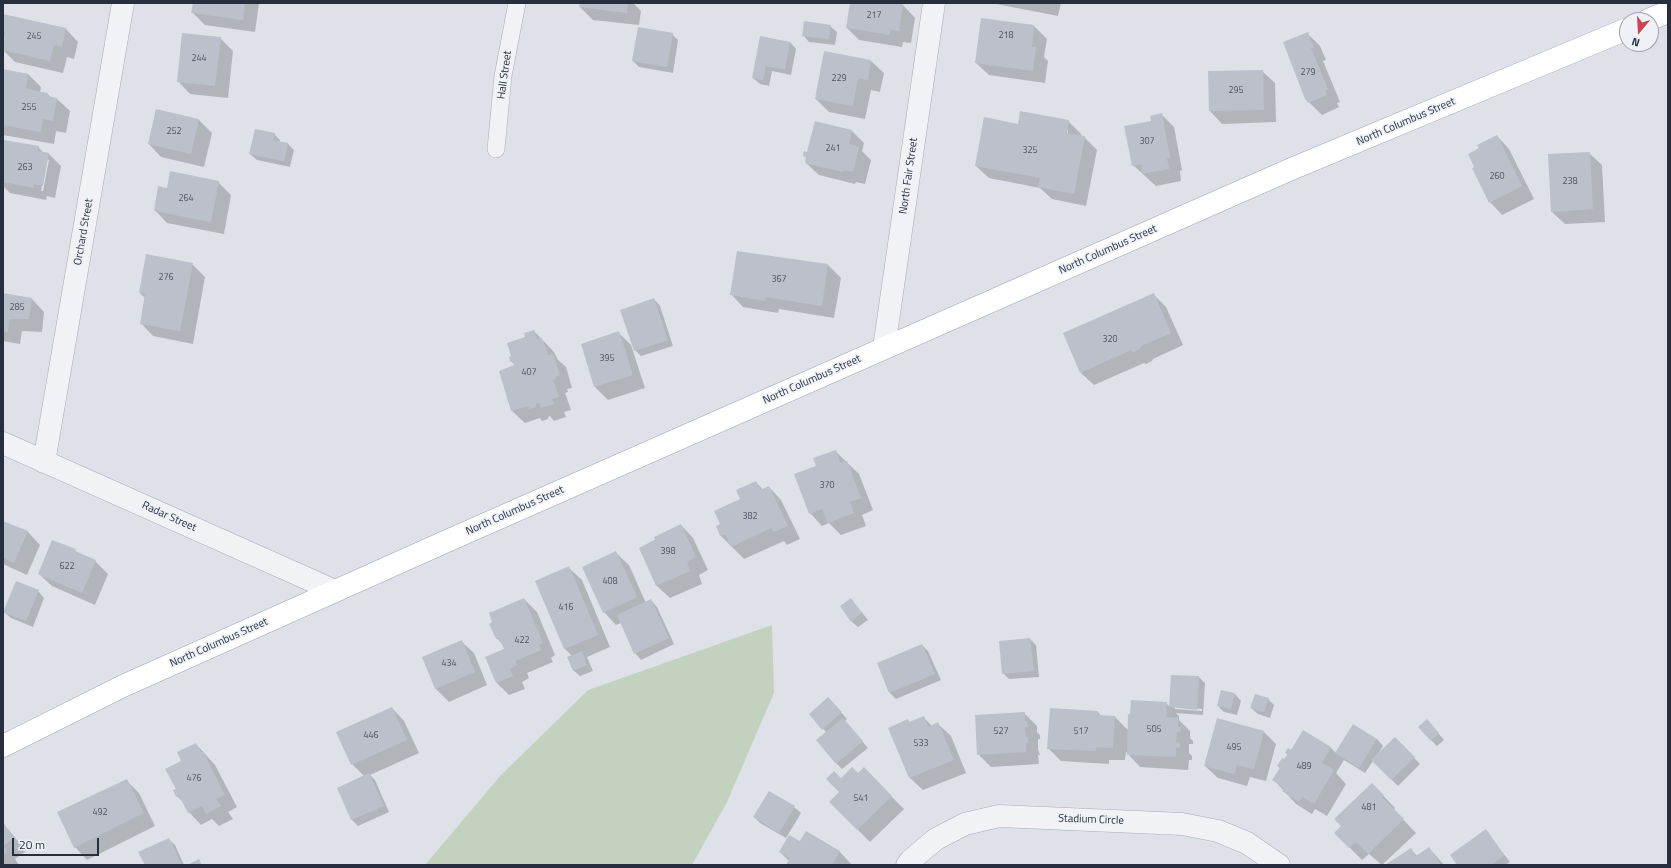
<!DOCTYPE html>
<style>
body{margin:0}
#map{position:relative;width:1671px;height:868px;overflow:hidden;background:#dee2e8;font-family:"Titillium Web",sans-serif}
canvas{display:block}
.frame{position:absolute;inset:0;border:4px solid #272f3f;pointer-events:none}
.north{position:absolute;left:1619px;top:12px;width:40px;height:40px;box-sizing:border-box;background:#eef1f5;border:1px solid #9ea3ac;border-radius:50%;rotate:198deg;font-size:11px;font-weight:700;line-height:16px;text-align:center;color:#272f3f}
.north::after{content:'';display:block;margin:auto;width:14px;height:18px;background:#ce4251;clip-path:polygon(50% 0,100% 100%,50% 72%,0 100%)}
.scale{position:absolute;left:12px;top:838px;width:87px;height:18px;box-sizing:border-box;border:2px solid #272f3f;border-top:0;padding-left:5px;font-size:12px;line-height:14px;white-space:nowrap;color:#272f3f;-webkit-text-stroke:3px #eef1f5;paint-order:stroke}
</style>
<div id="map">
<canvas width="1671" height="868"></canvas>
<div class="frame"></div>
<div class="north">N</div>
<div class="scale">20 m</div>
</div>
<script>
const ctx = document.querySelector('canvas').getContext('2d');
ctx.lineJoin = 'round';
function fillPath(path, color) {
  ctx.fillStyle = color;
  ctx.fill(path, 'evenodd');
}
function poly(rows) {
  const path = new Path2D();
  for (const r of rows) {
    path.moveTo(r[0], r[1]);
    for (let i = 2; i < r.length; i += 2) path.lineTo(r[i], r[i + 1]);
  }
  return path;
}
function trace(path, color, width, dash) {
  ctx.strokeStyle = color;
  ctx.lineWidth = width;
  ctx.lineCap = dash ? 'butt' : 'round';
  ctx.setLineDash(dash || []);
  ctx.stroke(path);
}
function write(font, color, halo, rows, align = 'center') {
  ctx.font = font + ' "Titillium Web",sans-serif';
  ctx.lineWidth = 3.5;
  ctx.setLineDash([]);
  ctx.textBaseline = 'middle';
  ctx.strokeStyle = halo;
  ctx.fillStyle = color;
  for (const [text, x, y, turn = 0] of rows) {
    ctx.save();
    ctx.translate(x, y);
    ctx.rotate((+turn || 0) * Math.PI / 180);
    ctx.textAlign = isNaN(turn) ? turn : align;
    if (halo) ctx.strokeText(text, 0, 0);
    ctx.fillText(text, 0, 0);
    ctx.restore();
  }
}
fillPath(poly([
 [772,625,774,693,727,802,692,865,425,865,500,776,588,690]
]), '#c3d2bf');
fillPath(poly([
 [194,3,259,3,255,32,205,25,192,12],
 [581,3,633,3,641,11,639,25,593,20,580,7],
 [851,3,898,3,903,5,915,18,911,43,903,42,902,47,859,40,847,28],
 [991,3,1061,3,1058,16],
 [3,15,66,29,78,42,74,59,67,57,63,73,15,62,3,50,5,38,3,36],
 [982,19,1034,26,1047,39,1044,57,1048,61,1045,83,989,75,976,63],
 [830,26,837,32,835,45,809,42,803,35],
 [1307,33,1320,46,1326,60,1323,61,1340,102,1337,103,1339,107,1322,115,1309,102],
 [672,34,678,40,673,73,639,67,633,61],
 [220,38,233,51,228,98,190,94,178,81],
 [790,42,796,49,791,75,772,71,769,86,760,84,753,78],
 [871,61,884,73,880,92,871,90,865,119,829,112,816,99],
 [3,70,28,74,41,87,40,93,48,94,51,98,57,99,70,111,66,133,56,131,54,144,3,135],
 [1262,71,1275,83,1276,122,1222,124,1210,111,1209,72],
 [156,110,199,120,212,133,204,167,161,157,149,144],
 [1161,114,1174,127,1182,170,1180,171,1181,181,1156,186,1133,165,1152,122],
 [1068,121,1081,134,1081,136,1084,137,1097,150,1086,206,1052,199,1040,188,989,178,976,166,1018,125],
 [1066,130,1068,130,1067,138],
 [852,131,864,143,862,151,871,160,865,184,856,182,855,184,819,175,806,163,807,158,804,156],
 [274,134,280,140,280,143,288,144,294,150,290,167,257,160,250,154],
 [1497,136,1509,149,1534,199,1502,215,1490,202,1476,167,1481,149],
 [38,147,44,153,49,154,61,166,55,198,47,196,46,200,10,193,3,186,3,152],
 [47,159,49,160,43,191,41,191],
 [1589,153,1602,165,1605,222,1565,224,1552,212],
 [218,182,231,195,224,234,167,223,155,210,168,189],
 [737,253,828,265,841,278,834,318,779,309,778,313,743,307,731,294],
 [192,264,205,277,193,344,153,336,141,323,145,298,140,293],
 [1153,294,1166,307,1183,345,1153,359,1152,361,1146,364,1144,363,1094,385,1081,373],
 [3,295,32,299,44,312,42,332,22,331,20,344,3,341],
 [654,299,660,306,673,346,641,356,635,350],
 [534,331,554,352,558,360,566,367,572,388,567,389,568,392,565,393,571,410,564,412,566,417,554,421,550,416,548,417,548,419,542,421,540,418,525,423,512,411,516,366,511,361,512,356,526,338],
 [618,332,631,345,645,388,608,400,595,387,582,344],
 [835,451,859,474,873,510,862,515,866,526,841,535,829,523,822,526,810,513,818,467],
 [756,482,763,490,769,487,781,500,800,539,787,545,784,541,744,559,721,536,717,527,721,525],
 [3,522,28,532,40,545,27,575,3,564],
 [681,525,693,538,708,570,699,575,702,584,670,598,657,586,640,548],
 [53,541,75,550,80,555,95,561,108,574,95,605,52,586,39,574],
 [616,553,629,565,646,603,651,600,657,607,674,644,641,660,635,653,621,623,616,625,604,612],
 [569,568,582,580,610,647,587,657,593,671,580,676,573,670,572,656,564,648],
 [38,591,44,598,33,627,11,618,4,612],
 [524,599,537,612,555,655,551,658,553,662,527,673,529,678,522,682,525,689,509,695,497,683,506,649,497,638,494,623],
 [851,599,868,620,858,627,851,621],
 [1030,639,1036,645,1039,677,1009,679,1003,673],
 [461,641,474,653,487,685,449,702,436,689,423,658],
 [922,645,928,651,941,680,896,699,890,693,878,663],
 [1199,677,1205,683,1203,715,1176,713,1179,716,1179,720,1190,731,1190,738,1193,741,1193,744,1189,744,1189,753,1192,756,1192,760,1189,760,1188,770,1140,767,1126,752,1125,760,1109,760,1109,764,1061,761,1048,748,1098,712,1102,717,1115,717,1129,731,1166,703,1170,707],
 [1175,707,1202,709,1202,711,1175,709],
 [1235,694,1241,701,1237,715,1224,712,1218,706],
 [1268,699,1274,705,1270,718,1258,714,1251,708],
 [834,704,847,719,845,721,868,748,842,769,836,763,827,733,810,714],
 [392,708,404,721,419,753,370,775,375,780,389,812,358,826,352,820,338,788,364,776,352,764,337,732],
 [1024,713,1037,726,1037,732,1040,735,1040,739,1038,739,1038,749,1040,755,1038,755,1039,764,991,767,978,754],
 [923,717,932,726,938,724,951,736,966,773,923,790,910,778,889,728,908,720,910,723],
 [1433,727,1444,740,1437,746,1431,740],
 [1303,731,1331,748,1336,753,1377,739,1383,746,1378,754,1395,738,1420,764,1398,786,1373,761,1365,773,1344,760,1336,773,1346,784,1327,816,1315,809,1312,814,1296,804,1274,780,1280,768,1278,766,1288,755,1286,753,1291,752],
 [1264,732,1276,744,1266,781,1250,777,1247,786,1218,778,1205,766],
 [196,744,215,765,237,807,228,812,233,819,219,826,212,819,201,825,189,812,184,803,177,796,182,761],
 [864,769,904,809,870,842,830,802,840,792,841,779,858,775],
 [126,780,139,793,155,826,87,860,75,847],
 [1372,784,1395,808,1394,810,1416,833,1382,865,1369,854,1362,860,1335,833,1342,826],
 [769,792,794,807,801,813,786,838,760,823,754,817],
 [3,823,26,851,15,859,19,865,3,865],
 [1486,831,1510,862,1505,865,1458,865],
 [806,832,840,852,852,865,787,865,789,861,780,852,801,842],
 [168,839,175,845,184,865,146,865],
 [1429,848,1444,865,1387,865,1411,849,1417,856]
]), '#0003');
fillPath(poly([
 [193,3,245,3,243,20,191,13],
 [580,3,628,3,627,13,579,7],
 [850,3,903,4,899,31,890,30,890,35,846,28],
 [3,14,66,28,62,47,54,45,50,61,3,50,5,32,3,32],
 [981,18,1034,25,1032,47,1036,47,1033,71,975,63],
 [804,21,831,25,829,39,802,36],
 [638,27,673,33,667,67,632,61],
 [1308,32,1314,48,1311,48,1328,89,1326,91,1327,95,1308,103,1305,99,1283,42],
 [182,33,221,37,215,86,177,82],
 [760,36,790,42,785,69,766,66,763,80,752,78],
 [824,51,871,60,868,80,858,78,853,106,815,99],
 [3,69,28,74,26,89,48,93,48,96,57,98,53,121,43,119,41,132,3,125],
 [1263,70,1264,110,1209,111,1208,71],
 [156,109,199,119,191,154,148,144],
 [1020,111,1069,120,1067,133,1085,136,1074,194,1038,187,1040,178,975,166,984,117,1018,124],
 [1162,113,1170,158,1167,158,1169,169,1142,174,1141,164,1132,166,1124,126,1151,121,1150,116],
 [815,121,852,130,849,144,859,147,853,172,843,170,843,172,805,163,806,157,803,156,804,151,807,152],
 [255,129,275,133,273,140,288,143,284,161,249,154],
 [1497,135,1522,186,1489,203,1472,168,1474,167,1468,154,1479,148,1477,145],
 [4,140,39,146,38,151,49,153,43,186,34,184,34,188,3,182,3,147],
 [1590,152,1593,209,1551,212,1548,154],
 [170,171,219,181,211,222,154,211,158,186,167,188],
 [737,251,828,264,822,306,766,297,765,301,730,295],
 [146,254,193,263,180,331,140,324,145,294,139,293],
 [3,293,32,298,29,319,9,319,8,332,3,331],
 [1154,293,1171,333,1141,346,1140,349,1133,352,1131,350,1080,373,1063,333],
 [654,298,668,340,634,351,620,310],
 [534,330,537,339,542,338,548,353,547,353,548,355,553,354,560,375,555,377,556,379,553,380,559,397,552,399,554,404,541,408,539,403,536,404,536,407,529,409,528,406,511,411,499,371,514,365,513,361,510,362,509,357,511,356,507,343,525,337,524,333],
 [619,331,633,375,594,387,581,344],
 [836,450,840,463,847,461,861,498,850,502,854,513,828,523,822,509,809,514,794,474,816,466,813,458],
 [756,481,760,490,769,486,788,526,774,532,771,528,731,547,725,534,720,536,716,526,720,524,714,511,740,499,736,490],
 [3,521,28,531,14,563,3,558],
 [681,524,696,557,687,562,690,571,656,586,639,548,655,540,654,537],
 [52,540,76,549,75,551,96,560,82,593,38,574],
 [616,551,637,597,603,613,582,567],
 [569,566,598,635,564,649,535,581],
 [16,581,39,590,26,621,3,612],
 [524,598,543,643,539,645,541,650,515,661,517,665,510,669,513,676,496,683,485,657,504,649,499,638,496,639,489,624,492,622,489,613],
 [851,598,862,613,851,622,840,606],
 [651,599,669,638,634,654,617,615],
 [1030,638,1034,671,1002,674,999,641],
 [462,640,475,672,435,689,422,657],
 [922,644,935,674,889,693,877,663],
 [582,651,587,665,573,671,567,657],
 [1171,675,1199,676,1197,710,1169,707],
 [1221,690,1235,693,1231,709,1217,706],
 [1255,694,1269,698,1264,712,1250,708],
 [828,697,842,712,822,730,809,714],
 [1131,700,1167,702,1166,717,1178,718,1178,727,1181,727,1180,732,1177,732,1176,742,1180,743,1180,748,1176,747,1176,757,1127,755,1128,714,1130,714],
 [392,707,407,740,351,765,336,732],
 [1050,708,1098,711,1098,715,1115,716,1113,748,1096,747,1096,751,1047,749],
 [1025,712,1025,721,1027,721,1028,727,1025,727,1026,737,1028,737,1028,742,1026,743,1026,752,977,755,975,715],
 [924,716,928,727,938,722,954,760,909,778,888,728,908,719,909,722],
 [843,718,863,741,836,764,816,740],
 [1217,718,1264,731,1254,769,1237,765,1234,774,1204,766],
 [1427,719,1439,733,1431,741,1418,727],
 [1353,724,1377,739,1359,768,1335,753],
 [1303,730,1331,747,1322,763,1334,770,1314,804,1302,797,1299,802,1282,791,1284,788,1272,780,1280,768,1277,766,1282,758,1284,759,1288,754,1285,753,1288,748,1291,750],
 [1395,737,1415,757,1391,780,1371,760],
 [196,743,201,752,203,751,225,795,216,799,221,806,206,814,202,806,188,813,179,795,176,797,173,790,176,789,165,769,181,761,177,752],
 [852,767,858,773,864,767,892,796,857,830,829,802,839,792,826,779,834,771,841,778],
 [369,773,384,806,351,820,337,788],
 [127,779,144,813,74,848,57,812],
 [1372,783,1384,795,1382,797,1404,819,1368,854,1356,842,1349,848,1334,833,1341,826,1334,819],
 [769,791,795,806,779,833,753,817],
 [3,823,14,838,3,846,8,852,3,855],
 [1486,829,1504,855,1491,865,1457,865,1450,855],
 [806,831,840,851,832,865,786,865,790,858,779,852,789,835,800,841],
 [169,838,182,865,145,865,138,852],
 [1429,847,1441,865,1385,865,1411,848,1416,856],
 [199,859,202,865,187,865]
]), '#bbc0cb');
const service = poly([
 [496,149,503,76,517,3]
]);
const minor = poly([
 [884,348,934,3],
 [3,443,335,591],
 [44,462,123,3],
 [907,865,911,860,936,839,965,824,999,816,1182,824,1218,831,1247,843,1279,865]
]);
const primary = poly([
 [1648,20,1668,12],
 [3,746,123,686,447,541,1289,170,1627,29]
]);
trace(service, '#a7acb5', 18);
trace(minor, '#a7acb5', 23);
trace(primary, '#9da5b3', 23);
trace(service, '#f1f2f6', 17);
trace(minor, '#f1f2f6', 22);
trace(primary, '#fff', 22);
write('9px', '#4c5362', null, [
 ["217",874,16],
 ["218",1006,36],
 ["245",34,37],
 ["244",199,59],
 ["279",1308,73],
 ["229",839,79],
 ["295",1236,91],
 ["255",29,108],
 ["252",174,132],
 ["307",1147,142],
 ["241",833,149],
 ["325",1030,151],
 ["263",25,168],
 ["260",1497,177],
 ["238",1570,182],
 ["264",186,199],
 ["276",166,278],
 ["367",779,280],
 ["285",17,308],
 ["320",1110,340],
 ["395",607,359],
 ["407",529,373],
 ["370",827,486],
 ["382",750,517],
 ["398",668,552],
 ["622",67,567],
 ["408",610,582],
 ["416",566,608],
 ["422",522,641],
 ["434",449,664],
 ["505",1154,730],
 ["527",1001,732],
 ["517",1081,732],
 ["446",371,736],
 ["533",921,744],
 ["495",1234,748],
 ["489",1304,767],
 ["476",194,779],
 ["541",861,799],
 ["481",1369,808],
 ["492",100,813]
]);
write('11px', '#272f3f', '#eef1f5', [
 ["Hall Street",505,75,-82],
 ["North Columbus Street",1406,122,-23],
 ["North Fair Street",909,176,-82],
 ["Orchard Street",84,232,-80],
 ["North Columbus Street",1108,250,-24],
 ["North Columbus Street",812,380,-24],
 ["North Columbus Street",515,511,-24],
 ["Radar Street",169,517,24],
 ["North Columbus Street",219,643,-24],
 ["Stadium Circle",1091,820,2]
]);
</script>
